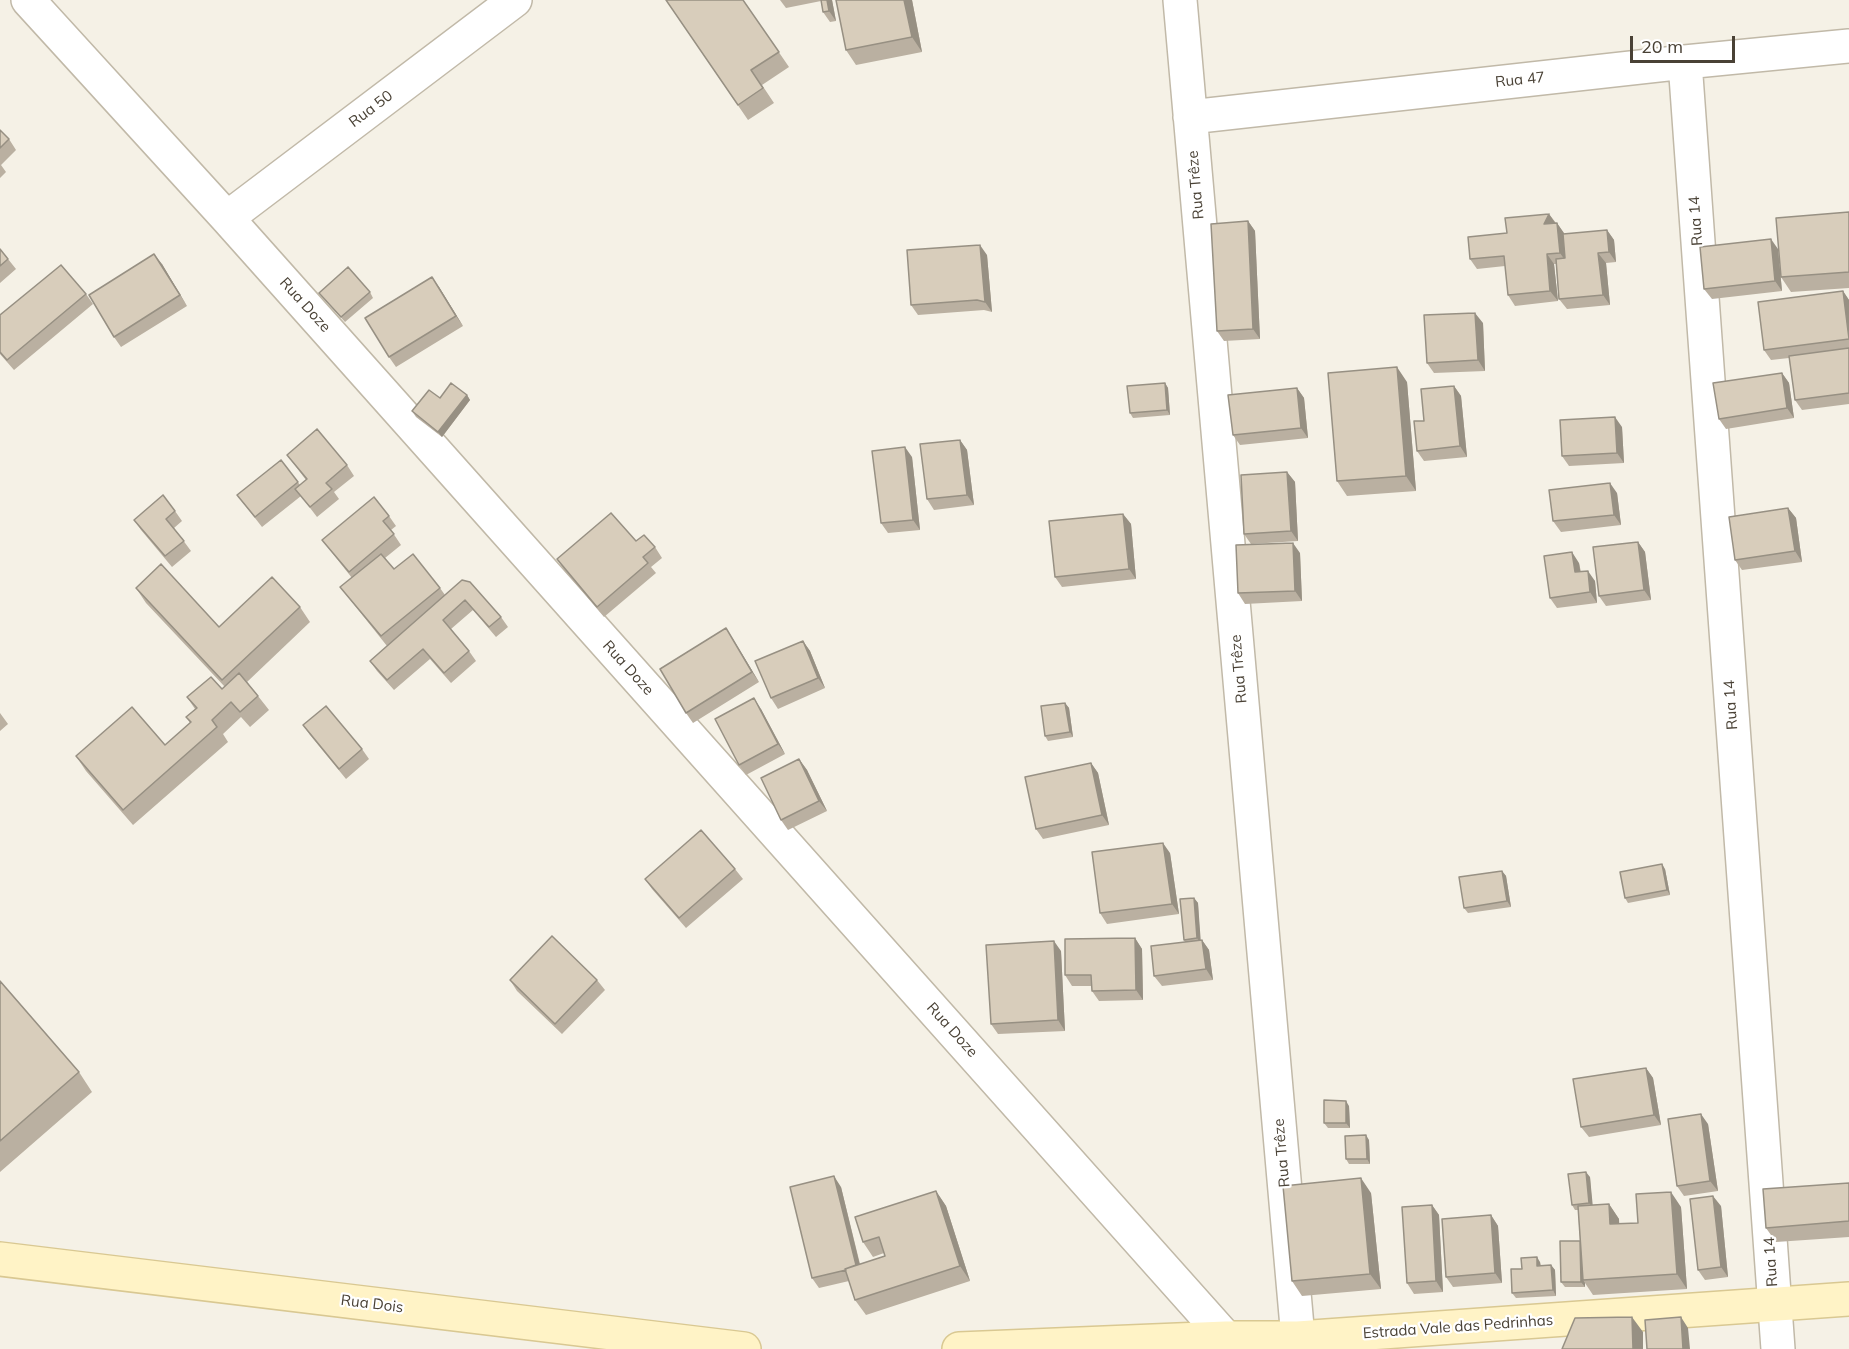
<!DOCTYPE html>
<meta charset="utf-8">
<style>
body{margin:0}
#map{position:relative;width:1849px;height:1349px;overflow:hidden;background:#f5f1e6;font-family:Mulish,sans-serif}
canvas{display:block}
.scale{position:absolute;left:1630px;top:36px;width:105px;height:27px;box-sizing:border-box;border:3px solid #494135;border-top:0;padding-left:8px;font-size:18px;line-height:21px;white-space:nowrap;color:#494135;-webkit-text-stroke:4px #fff;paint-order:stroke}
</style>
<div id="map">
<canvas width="1849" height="1349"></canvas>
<div class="scale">20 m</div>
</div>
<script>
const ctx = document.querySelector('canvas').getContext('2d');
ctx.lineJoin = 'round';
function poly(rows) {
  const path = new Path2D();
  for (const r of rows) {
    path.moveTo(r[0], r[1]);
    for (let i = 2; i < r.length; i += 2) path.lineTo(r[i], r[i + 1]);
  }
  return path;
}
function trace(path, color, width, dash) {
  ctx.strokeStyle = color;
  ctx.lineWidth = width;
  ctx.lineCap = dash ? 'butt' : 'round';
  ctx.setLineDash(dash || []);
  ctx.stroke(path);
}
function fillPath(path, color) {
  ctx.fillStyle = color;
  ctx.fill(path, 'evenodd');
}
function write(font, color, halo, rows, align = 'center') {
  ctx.font = font + ' Mulish,sans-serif';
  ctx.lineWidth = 4.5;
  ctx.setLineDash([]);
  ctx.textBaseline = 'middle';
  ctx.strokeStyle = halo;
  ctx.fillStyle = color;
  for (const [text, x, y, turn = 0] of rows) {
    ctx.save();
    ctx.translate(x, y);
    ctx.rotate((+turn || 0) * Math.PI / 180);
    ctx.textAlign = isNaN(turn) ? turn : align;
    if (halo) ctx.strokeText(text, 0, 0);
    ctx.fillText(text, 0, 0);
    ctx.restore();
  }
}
const street = poly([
 [28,0,227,218,1226,1338],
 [1180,0,1298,1338],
 [1685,62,1778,1349],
 [1190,117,1685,62,1849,46],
 [227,218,515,0]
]);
const secondary = poly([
 [0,1259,744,1349],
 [959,1349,1226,1338,1298,1338,1849,1299]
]);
trace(street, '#c1b9a8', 36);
trace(secondary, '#d9c892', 36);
trace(street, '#fff', 33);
trace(secondary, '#fff3c6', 33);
fillPath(poly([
 [666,0,743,0,789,67,762,85,774,103,748,120],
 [780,0,832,0,836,21,830,22,823,12,821,1,786,8],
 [836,0,912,0,922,52,856,65,846,50],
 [0,130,9,139,16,150,1,165,6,172,0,178],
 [1849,212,1849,288,1791,292,1781,277],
 [1549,214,1556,223,1557,223,1564,234,1607,230,1614,240,1616,262,1606,263,1610,305,1567,309,1559,299,1556,264,1554,264,1558,301,1515,306,1508,295,1505,266,1477,269,1470,259,1507,233],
 [1248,221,1255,231,1260,339,1224,341,1217,331],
 [0,249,16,269,0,283],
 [1778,249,1782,291,1712,299,1704,289],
 [987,255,992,312,984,310,918,315,911,305],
 [162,264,187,306,121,347,114,337],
 [439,287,463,326,396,367,389,357],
 [1843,291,1849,300,1849,404,1802,410,1795,400,1789,358,1771,360,1764,350],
 [370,292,373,298,345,322,319,293],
 [86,294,93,304,14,370,0,354,0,315],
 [1483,323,1485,371,1434,373,1427,363],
 [1782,373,1789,383,1794,418,1726,429,1719,419],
 [1407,382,1416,491,1347,496,1337,481],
 [1165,383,1168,388,1170,415,1133,418,1130,413],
 [1454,386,1461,396,1467,457,1424,461,1417,451,1424,421],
 [1297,388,1304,398,1308,438,1240,445,1233,435],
 [467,395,470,400,442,437,416,417,412,411,440,398],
 [1622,427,1624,463,1569,466,1562,456],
 [960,440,967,450,974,505,934,510,927,499],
 [287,455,347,465,354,476,334,492,339,499,317,517,301,496,262,527,237,495,281,460,300,485,306,480],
 [912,457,920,530,888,533,881,523],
 [1287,472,1295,482,1298,541,1251,544,1244,534],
 [1617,493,1621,525,1561,532,1553,521],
 [1788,508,1796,518,1802,562,1742,570,1735,560],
 [175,511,182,521,174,528,191,551,172,567,141,530,134,520],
 [1123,514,1131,524,1136,579,1062,587,1055,577],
 [389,516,396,526,391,530,401,545,385,558,394,569,440,588,445,595,462,580,501,617,508,627,496,637,473,610,451,629,469,651,476,661,451,683,430,659,394,690,377,671,370,661,387,646,340,587,352,578,322,540],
 [636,541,655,547,662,558,651,567,656,573,604,617,564,570,557,559],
 [1638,542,1645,552,1651,600,1606,606,1599,596],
 [1300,553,1302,601,1245,604,1238,593],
 [1579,563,1581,572,1595,581,1597,603,1557,608,1550,598],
 [136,588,219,627,300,607,310,622,247,682,269,710,250,727,241,717,223,734,228,742,133,825,86,771,76,756,165,745,190,723,186,717,195,709,187,697,222,689,225,687,146,603],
 [726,628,759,682,693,723,686,713],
 [803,641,810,651,825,688,778,709,771,698],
 [1065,703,1069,708,1073,737,1048,741,1045,736],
 [761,709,785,754,746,775,739,765],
 [0,713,8,724,0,731],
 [303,725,362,749,369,759,346,779,310,735],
 [799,759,807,770,827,811,788,830,781,820],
 [1091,763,1098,773,1109,825,1043,839,1036,829],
 [1170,853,1179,914,1107,924,1100,913],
 [735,869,743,879,686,928,652,889,645,879],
 [1665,869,1670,895,1628,903,1625,898],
 [1502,871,1506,876,1511,907,1468,913,1464,908],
 [1194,898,1198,903,1200,940,1202,940,1209,950,1213,980,1162,986,1154,976,1185,942,1184,940],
 [1135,938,1142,949,1143,1000,1099,1001,1092,991,1092,986,1072,986,1065,975],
 [1061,951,1065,1031,998,1034,991,1024],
 [510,980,597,980,605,990,562,1034,517,991],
 [0,981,79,1072,92,1092,0,1172],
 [1646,1068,1653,1078,1661,1125,1589,1137,1581,1127],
 [1349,1106,1350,1128,1328,1128,1324,1123],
 [1708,1124,1718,1191,1684,1196,1677,1186],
 [1369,1140,1370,1164,1349,1164,1346,1159],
 [1590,1177,1592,1205,1609,1204,1619,1219,1619,1224,1638,1223,1681,1207,1687,1289,1593,1295,1585,1283,1585,1287,1565,1287,1561,1282,1580,1241,1578,1210,1575,1210,1572,1205],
 [1849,1183,1849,1237,1776,1242,1766,1228],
 [841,1187,860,1264,885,1256,884,1253,873,1257,863,1242,936,1191,946,1206,970,1281,866,1315,855,1300,849,1281,819,1288,812,1278],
 [1371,1193,1381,1289,1302,1296,1292,1281],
 [1432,1205,1439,1215,1443,1292,1414,1294,1407,1283],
 [1721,1206,1728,1277,1705,1280,1698,1270],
 [1491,1215,1498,1226,1502,1283,1453,1287,1446,1277],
 [1540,1262,1541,1266,1551,1265,1555,1270,1556,1296,1516,1298,1512,1293,1522,1269]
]), '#bab0a1');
fillPath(poly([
 [827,0,832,0,836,21,829,11],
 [904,0,912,0,922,52,912,37],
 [1549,214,1556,224,1544,224],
 [1248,221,1255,231,1260,339,1253,329],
 [1557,223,1564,233,1567,263,1560,253],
 [1607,230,1614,240,1616,262,1609,252],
 [1771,239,1778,249,1782,291,1775,281],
 [980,245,987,255,992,312,985,302],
 [1598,253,1606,263,1610,305,1603,295],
 [154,254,162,264,187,306,180,295],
 [1547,254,1554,264,1558,301,1550,291],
 [432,277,439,287,463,326,456,316],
 [1843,291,1849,300,1849,339],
 [1475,313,1483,323,1485,371,1478,360],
 [1397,367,1407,382,1416,491,1406,476],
 [1782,373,1789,383,1794,418,1787,408],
 [1165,383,1168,388,1170,415,1167,410],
 [1454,386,1461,396,1467,457,1460,446],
 [1297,388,1304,398,1308,438,1301,428],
 [467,395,470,400,442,437,438,432],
 [1615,417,1622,427,1624,463,1617,453],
 [960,440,967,450,974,505,967,495],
 [905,447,912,457,920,530,913,520],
 [1287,472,1295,482,1298,541,1291,531],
 [1610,483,1617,493,1621,525,1614,515],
 [1788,508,1796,518,1802,562,1795,551],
 [1123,514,1131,524,1136,579,1129,569],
 [1638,542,1645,552,1651,600,1644,590],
 [1293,543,1300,553,1302,601,1295,591],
 [1572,552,1579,563,1582,583,1575,572],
 [1588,571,1595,581,1597,603,1590,592],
 [726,628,733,639,759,682,752,672],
 [803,641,810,651,825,688,818,678],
 [754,698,761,709,785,754,778,744],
 [1065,703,1069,708,1073,737,1070,732],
 [799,759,807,770,827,811,819,801],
 [1091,763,1098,773,1109,825,1102,815],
 [1163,843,1170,853,1179,914,1172,904],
 [1662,864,1665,869,1670,895,1667,890],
 [1502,871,1506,876,1511,907,1507,901],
 [1194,898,1198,903,1201,944,1197,938],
 [1135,938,1142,949,1143,1000,1136,990],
 [1202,940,1209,950,1213,980,1206,969],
 [1054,941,1061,951,1065,1031,1058,1020],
 [1646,1068,1653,1078,1661,1125,1654,1115],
 [1346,1101,1349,1106,1350,1128,1346,1123],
 [1701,1114,1708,1124,1718,1191,1710,1181],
 [1366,1135,1369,1140,1370,1164,1367,1159],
 [1586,1172,1590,1177,1593,1208,1589,1203],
 [834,1176,841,1187,863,1278,856,1267],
 [1361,1178,1371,1193,1381,1289,1370,1274],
 [936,1191,946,1206,970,1281,960,1266],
 [1671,1192,1681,1207,1687,1289,1677,1274],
 [1713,1196,1721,1206,1728,1277,1721,1267],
 [1609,1204,1619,1219,1620,1239,1610,1224],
 [1432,1205,1439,1215,1443,1292,1436,1281],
 [1491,1215,1498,1226,1502,1283,1495,1273],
 [1580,1241,1583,1280,1585,1283,1585,1287,1581,1282],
 [1537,1257,1540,1262,1541,1271,1537,1266],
 [1551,1265,1555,1270,1556,1296,1553,1290],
 [1632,1317,1643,1332,1643,1349,1633,1349],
 [1681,1317,1688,1328,1690,1349,1683,1349]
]), '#979083');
const building = poly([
 [666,0,743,0,779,52,751,70,763,88,738,105,666,0],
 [821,0,827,0,829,11,823,12,821,0],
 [836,0,904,0,912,37,846,50,836,0],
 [0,130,9,139,0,148,0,130],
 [1849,212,1849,272,1781,277,1776,218,1849,212],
 [1549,214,1544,224,1557,223,1560,253,1547,254,1550,291,1508,295,1504,256,1470,259,1468,237,1507,233,1505,218,1549,214],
 [1248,221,1253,329,1217,331,1211,224,1248,221],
 [1607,230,1609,252,1598,253,1603,295,1559,299,1556,259,1565,258,1563,234,1607,230],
 [1771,239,1775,281,1704,289,1700,247,1771,239],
 [980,245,985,302,977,300,911,305,907,250,980,245],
 [0,249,8,259,0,266,0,249],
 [154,254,180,295,114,337,89,295,154,254],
 [61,265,86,294,7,360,0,352,0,315,61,265],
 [348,267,370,292,341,317,319,293,348,267],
 [432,277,456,316,389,357,365,318,432,277],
 [1843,291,1849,339,1764,350,1758,302,1843,291],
 [1475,313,1478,360,1427,363,1424,315,1475,313],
 [1849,348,1849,393,1795,400,1789,356,1849,348],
 [1397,367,1406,476,1337,481,1328,373,1397,367],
 [1782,373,1787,408,1719,419,1713,383,1782,373],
 [451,383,467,395,438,432,412,411,429,390,440,398,451,383],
 [1165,383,1167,410,1130,413,1127,386,1165,383],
 [1454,386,1460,446,1417,451,1414,421,1424,421,1421,389,1454,386],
 [1297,388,1301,428,1233,435,1228,395,1297,388],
 [1615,417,1617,453,1562,456,1560,420,1615,417],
 [317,429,347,465,326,483,332,489,310,507,295,489,307,479,287,455,317,429],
 [960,440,967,495,927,499,920,444,960,440],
 [905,447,913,520,881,523,872,451,905,447],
 [281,460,298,482,255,517,237,495,281,460],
 [1287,472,1291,531,1244,534,1241,475,1287,472],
 [1610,483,1614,515,1553,521,1549,490,1610,483],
 [163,495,175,511,166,519,184,541,165,556,134,520,163,495],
 [374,497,389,516,383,521,394,534,349,572,322,540,374,497],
 [1788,508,1795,551,1735,560,1729,517,1788,508],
 [611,513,636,541,644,535,655,547,643,557,648,563,597,607,557,559,611,513],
 [1123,514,1129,569,1055,577,1049,521,1123,514],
 [1638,542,1644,590,1599,596,1593,547,1638,542],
 [1293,543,1295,591,1238,593,1236,545,1293,543],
 [1572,552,1575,572,1588,571,1590,592,1550,598,1544,556,1572,552],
 [381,554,394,569,413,554,440,588,381,636,340,587,381,554],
 [161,564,219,627,272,577,300,607,222,680,136,588,161,564],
 [462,580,470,582,501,617,489,627,465,600,443,620,469,651,444,673,423,649,387,680,370,661,462,580],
 [726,628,752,672,686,713,660,669,726,628],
 [803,641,818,678,771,698,755,661,803,641],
 [239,673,258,696,240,712,231,702,212,720,217,727,123,810,76,756,132,707,165,745,191,722,186,717,197,708,187,697,211,677,222,689,239,673],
 [754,698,778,744,739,765,715,719,754,698],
 [1065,703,1070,732,1045,736,1041,706,1065,703],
 [326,706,362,749,339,769,303,725,326,706],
 [799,759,819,801,781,820,761,778,799,759],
 [1091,763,1102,815,1036,829,1025,777,1091,763],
 [701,830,735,869,679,918,645,879,701,830],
 [1163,843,1172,904,1100,913,1092,852,1163,843],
 [1662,864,1667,890,1625,898,1620,872,1662,864],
 [1502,871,1507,901,1464,908,1459,877,1502,871],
 [1194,898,1197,938,1184,940,1180,899,1194,898],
 [552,936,597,980,555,1024,510,980,552,936],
 [1135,938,1136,990,1092,991,1091,975,1065,975,1065,939,1135,938],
 [1202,940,1206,969,1154,976,1151,946,1202,940],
 [1054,941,1058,1020,991,1024,986,945,1054,941],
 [0,981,79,1072,0,1141,0,981],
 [1646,1068,1654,1115,1581,1127,1573,1079,1646,1068],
 [1324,1100,1346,1101,1346,1123,1324,1123,1324,1100],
 [1701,1114,1710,1181,1677,1186,1668,1119,1701,1114],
 [1366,1135,1367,1159,1346,1159,1345,1136,1366,1135],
 [1586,1172,1589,1203,1572,1205,1568,1174,1586,1172],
 [834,1176,856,1265,845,1269,846,1270,812,1278,790,1187,834,1176],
 [1361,1178,1370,1274,1292,1281,1283,1186,1361,1178],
 [1849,1183,1849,1221,1766,1228,1763,1189,1849,1183],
 [936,1191,960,1266,855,1300,845,1269,885,1256,879,1237,863,1242,855,1217,936,1191],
 [1671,1192,1677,1274,1583,1280,1578,1206,1609,1204,1610,1224,1638,1223,1636,1194,1671,1192],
 [1713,1196,1721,1267,1698,1270,1690,1199,1713,1196],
 [1432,1205,1436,1281,1407,1283,1402,1207,1432,1205],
 [1491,1215,1495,1273,1446,1277,1442,1219,1491,1215],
 [1560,1241,1580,1241,1581,1282,1561,1282,1560,1241],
 [1537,1257,1537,1266,1551,1265,1553,1290,1512,1293,1511,1269,1522,1269,1521,1258,1537,1257],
 [1632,1317,1633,1349,1562,1349,1575,1318,1632,1317],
 [1681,1317,1683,1349,1647,1349,1645,1320,1681,1317]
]);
fillPath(building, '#d8cdbb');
trace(building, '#979083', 1.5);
write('15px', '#494135', '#fff', [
 ["Rua 47",1520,80,-6],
 ["Rua 50",371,109,-37],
 ["Rua Trêze",1196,185,-95],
 ["Rua 14",1696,221,-94],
 ["Rua Doze",305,305,48],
 ["Rua Doze",628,668,48],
 ["Rua Trêze",1239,669,-95],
 ["Rua 14",1731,705,-94],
 ["Rua Doze",952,1030,48],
 ["Rua Trêze",1282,1153,-95],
 ["Rua 14",1771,1262,-94],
 ["Rua Dois",372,1304,7],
 ["Estrada Vale das Pedrinhas",1458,1327,-4]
]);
</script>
